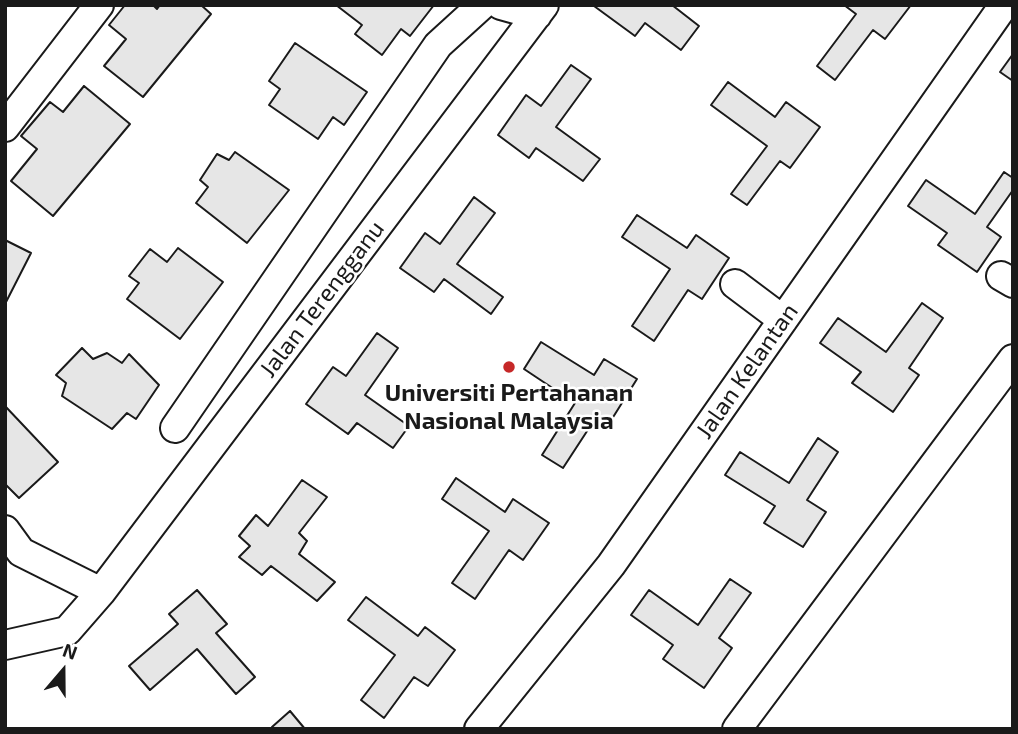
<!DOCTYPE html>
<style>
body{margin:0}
#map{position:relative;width:1018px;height:734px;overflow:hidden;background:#fff;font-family:"Exo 2",sans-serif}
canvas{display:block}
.frame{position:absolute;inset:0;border:7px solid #1a1a1a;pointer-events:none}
.north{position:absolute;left:28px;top:636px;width:70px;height:70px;-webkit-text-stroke:5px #fff;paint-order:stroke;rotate:20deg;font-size:19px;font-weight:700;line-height:28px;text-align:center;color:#1a1a1a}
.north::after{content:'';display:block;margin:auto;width:24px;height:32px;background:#1a1a1a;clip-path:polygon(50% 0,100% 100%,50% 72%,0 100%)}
</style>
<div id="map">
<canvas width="1018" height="734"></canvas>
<div class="frame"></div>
<div class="north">N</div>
</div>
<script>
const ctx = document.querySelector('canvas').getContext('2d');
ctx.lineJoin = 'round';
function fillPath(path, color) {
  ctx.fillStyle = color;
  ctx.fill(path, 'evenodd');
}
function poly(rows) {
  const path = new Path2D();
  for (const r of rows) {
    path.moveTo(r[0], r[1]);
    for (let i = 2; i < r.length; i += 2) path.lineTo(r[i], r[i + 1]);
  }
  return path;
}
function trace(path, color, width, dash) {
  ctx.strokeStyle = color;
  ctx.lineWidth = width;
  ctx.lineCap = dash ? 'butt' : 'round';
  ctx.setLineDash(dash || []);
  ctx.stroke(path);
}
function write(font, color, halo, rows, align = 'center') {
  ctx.font = font + ' "Exo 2",sans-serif';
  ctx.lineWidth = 5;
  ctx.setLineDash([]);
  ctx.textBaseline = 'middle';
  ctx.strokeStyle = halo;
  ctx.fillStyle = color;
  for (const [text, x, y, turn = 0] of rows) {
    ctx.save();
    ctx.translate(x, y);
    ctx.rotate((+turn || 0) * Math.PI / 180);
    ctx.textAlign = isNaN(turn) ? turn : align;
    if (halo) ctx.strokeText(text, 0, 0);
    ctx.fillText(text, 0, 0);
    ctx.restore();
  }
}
const building = poly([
 [125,5,153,5,157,9,160,5,201,5,211,14,143,97,104,66,126,39,109,25,125,5],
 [336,5,434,5,410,36,401,29,382,55,355,34,362,25,336,5],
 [672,5,699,26,681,50,645,23,635,36,594,6,672,5],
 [844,5,911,5,885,39,873,30,835,80,817,66,856,14,844,5],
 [295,43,367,92,344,125,333,117,318,139,269,105,280,89,269,81,295,43],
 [1013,54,1013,81,1000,72,1013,54],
 [571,65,591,79,556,127,600,159,583,181,536,148,529,158,498,135,526,95,541,106,571,65],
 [728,82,775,117,786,102,820,127,790,168,780,161,747,205,731,194,767,146,711,105,728,82],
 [84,86,130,124,53,216,11,181,37,149,21,136,50,102,63,112,84,86],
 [235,152,289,190,247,243,196,203,208,187,200,180,217,154,229,160,235,152],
 [1004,172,1013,178,1013,190,987,227,1001,237,977,272,938,245,947,233,908,206,926,180,975,214,1004,172],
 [474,197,495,213,457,264,503,297,491,314,444,279,434,292,400,268,425,233,440,244,474,197],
 [637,215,687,248,696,235,729,258,702,299,688,290,654,341,632,326,670,269,622,237,637,215],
 [5,240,31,253,5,304,5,240],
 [178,248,223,282,180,339,127,299,139,283,129,276,150,249,167,262,178,248],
 [922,303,943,318,909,368,919,375,893,412,852,383,861,372,820,343,838,318,886,352,922,303],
 [377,333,398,348,365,395,409,426,393,448,357,423,348,434,306,404,333,367,346,376,377,333],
 [541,342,594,375,604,359,637,379,605,430,593,422,563,468,542,455,575,403,524,369,541,342],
 [82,348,93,359,107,353,122,363,129,354,159,385,136,419,127,413,112,429,62,396,66,383,56,375,82,348],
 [5,406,58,462,19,498,5,484,5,406],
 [818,438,838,452,807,500,826,512,803,547,764,523,775,506,725,475,740,452,789,483,818,438],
 [456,478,505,512,513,499,549,523,523,560,509,550,475,599,452,583,489,531,442,499,456,478],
 [302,480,327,497,299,533,307,541,299,554,335,582,317,601,271,566,262,575,239,557,250,546,239,536,256,515,268,526,302,480],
 [730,579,751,593,719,638,732,648,704,688,663,659,673,645,631,615,649,590,698,625,730,579],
 [197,590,227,624,216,633,255,677,236,694,197,649,150,690,129,666,178,624,169,614,197,590],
 [366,597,418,636,425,627,455,650,428,686,414,677,384,718,361,700,395,655,348,620,366,597],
 [290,711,305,729,274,729,272,727,290,711]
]);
fillPath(building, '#e6e6e6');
trace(building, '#1a1a1a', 2);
const minor = poly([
 [501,5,537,15],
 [5,127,99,5],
 [1001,276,1013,283],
 [735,284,783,320],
 [175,428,438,45,482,5],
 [5,530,21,552,101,592],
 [5,645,67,631,101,592,544,5],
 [479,729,611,565,1004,5],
 [737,729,1013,359]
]);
trace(minor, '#1a1a1a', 32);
trace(minor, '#fff', 28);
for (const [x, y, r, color] of [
 [509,367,7,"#c62828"]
]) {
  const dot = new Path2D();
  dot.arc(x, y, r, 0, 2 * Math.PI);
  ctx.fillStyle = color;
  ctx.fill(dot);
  trace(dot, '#fff', 2.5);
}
write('24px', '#1a1a1a', '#fff', [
 ["Jalan Terengganu",322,299,-53],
 ["Jalan Kelantan",747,371,-55]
]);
write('bold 24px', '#1a1a1a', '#fff', [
 ["Universiti Pertahanan",509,393],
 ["Nasional Malaysia",509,421]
]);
</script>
